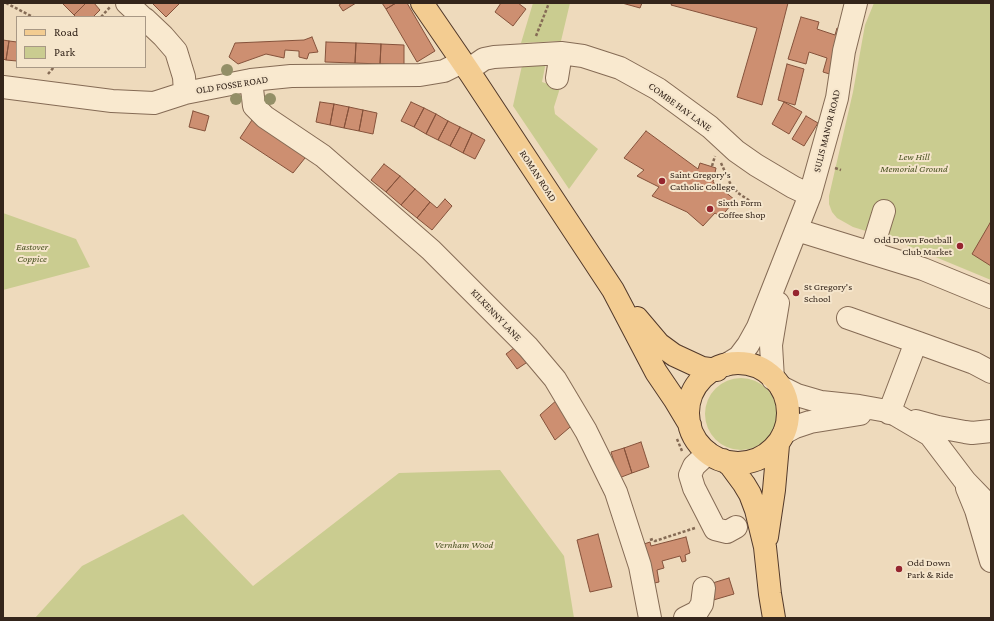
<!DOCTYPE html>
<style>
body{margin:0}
#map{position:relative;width:994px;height:621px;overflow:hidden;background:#eedabc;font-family:"Crimson Pro",serif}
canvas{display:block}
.frame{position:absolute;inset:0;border:4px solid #34251b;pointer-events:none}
.legend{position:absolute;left:16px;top:16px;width:130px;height:52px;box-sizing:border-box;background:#f5e5cb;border:1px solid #a89885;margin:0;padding:5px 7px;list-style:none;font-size:12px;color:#34251b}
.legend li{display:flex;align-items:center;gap:8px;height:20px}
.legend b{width:20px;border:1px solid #a89885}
</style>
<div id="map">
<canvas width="994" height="621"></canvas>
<div class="frame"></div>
<ul class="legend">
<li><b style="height:5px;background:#f3cc91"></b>Road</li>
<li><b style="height:11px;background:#cacc90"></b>Park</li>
</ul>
</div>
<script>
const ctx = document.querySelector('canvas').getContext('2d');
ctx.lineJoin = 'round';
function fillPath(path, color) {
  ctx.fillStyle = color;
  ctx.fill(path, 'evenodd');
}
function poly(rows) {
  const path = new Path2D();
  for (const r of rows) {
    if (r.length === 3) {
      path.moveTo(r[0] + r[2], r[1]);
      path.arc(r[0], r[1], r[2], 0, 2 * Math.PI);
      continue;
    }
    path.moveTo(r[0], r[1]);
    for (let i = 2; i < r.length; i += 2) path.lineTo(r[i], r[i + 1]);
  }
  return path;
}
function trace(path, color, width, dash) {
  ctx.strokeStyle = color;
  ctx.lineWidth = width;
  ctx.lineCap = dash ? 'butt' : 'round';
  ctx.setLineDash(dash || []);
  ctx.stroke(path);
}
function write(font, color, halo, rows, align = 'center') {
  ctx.font = font + ' "Crimson Pro",serif';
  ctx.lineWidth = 4;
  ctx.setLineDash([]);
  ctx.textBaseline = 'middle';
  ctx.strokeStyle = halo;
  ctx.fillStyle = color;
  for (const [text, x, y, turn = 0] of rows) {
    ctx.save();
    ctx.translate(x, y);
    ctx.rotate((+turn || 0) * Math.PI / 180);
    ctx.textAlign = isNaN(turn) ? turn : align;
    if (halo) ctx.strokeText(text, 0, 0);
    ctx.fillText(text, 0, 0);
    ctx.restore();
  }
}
fillPath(poly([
 [533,3,570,3,561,41,521,43],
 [874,3,991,3,991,280,892,239,853,227,837,218,832,212,829,204,829,196,853,92,865,25],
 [523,61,546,62,542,82,560,88,554,107,555,114,598,149,569,189,513,106],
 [3,213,76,239,90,267,3,290],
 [741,414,36],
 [500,470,564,556,574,618,35,618,82,566,183,514,253,586,399,473]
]), '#cacc90');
const building = poly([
 [64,3,86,3,74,15,63,4,64,3],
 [86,3,94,3,100,10,93,17,76,17,74,15,86,3],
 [152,3,180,3,166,17,152,3],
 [342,3,356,3,343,11,339,5,342,3],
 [382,3,396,3,386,9,382,3],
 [396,3,407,3,435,51,417,62,386,9,396,3],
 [501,3,518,3,526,9,513,26,495,12,501,3],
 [622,3,642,3,640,8,622,3],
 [672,3,788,3,762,105,737,97,757,28,671,5,672,3],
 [801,17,819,22,817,29,835,35,837,28,849,31,836,76,823,72,827,58,809,52,806,64,788,59,801,17],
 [312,37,318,52,309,53,307,59,299,57,299,51,285,50,284,58,266,54,238,64,229,57,235,43,304,40,312,37],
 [3,40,9,41,6,60,3,59,3,40],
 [9,41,17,42,17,61,6,60,9,41],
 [326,42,356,43,355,63,325,62,326,42],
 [356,43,381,44,380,64,355,63,356,43],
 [381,44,404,45,404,65,380,64,381,44],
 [787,64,804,69,795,105,778,100,787,64],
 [320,102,334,104,330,125,316,122,320,102],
 [411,102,424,108,414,127,401,121,411,102],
 [784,102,802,112,789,134,772,124,784,102],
 [334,104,349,107,344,128,330,125,334,104],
 [349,107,363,110,359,131,344,128,349,107],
 [424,108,436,114,426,134,414,127,424,108],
 [363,110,377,113,373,134,359,131,363,110],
 [193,111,209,116,205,131,189,127,193,111],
 [436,114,448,121,438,140,426,134,436,114],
 [806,116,818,123,804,146,792,139,806,116],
 [252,120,309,153,293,173,240,138,252,120],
 [448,121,460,127,450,146,438,140,448,121],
 [460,127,472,133,463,153,450,146,460,127],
 [646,131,698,169,700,163,716,168,713,182,735,200,721,217,715,213,703,226,687,212,652,196,659,187,637,176,644,170,624,158,646,131],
 [472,133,485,140,475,159,463,153,472,133],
 [384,164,400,176,386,192,371,180,384,164],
 [400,176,415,189,401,205,386,192,400,176],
 [415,189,430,202,417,218,401,205,415,189],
 [445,199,452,206,432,230,417,218,430,202,437,208,445,199],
 [990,223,991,223,991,266,972,254,990,223],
 [518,345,529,361,517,369,506,354,518,345],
 [558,399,576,422,555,440,540,415,558,399],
 [641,442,649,467,632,473,624,448,641,442],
 [624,448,632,473,619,478,611,452,624,448],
 [598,534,612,587,590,592,577,540,598,534],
 [686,537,690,553,685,555,686,561,682,562,680,556,662,561,664,568,657,570,659,582,650,584,638,546,650,542,651,546,686,537],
 [729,578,734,594,710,601,706,585,729,578]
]);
fillPath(building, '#cd8f71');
trace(building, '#85523b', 1);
const minor = poly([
 [127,3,142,17],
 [145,19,163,36,176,51,184,77,185,93],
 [468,70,484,59,494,57,561,53,583,56,620,68,658,89,710,127,736,151,756,165,793,187,810,195],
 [557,78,561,53],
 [251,80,254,106,265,117,323,156,431,250,528,347,555,379,586,431,616,492,640,566,650,618],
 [3,87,112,101,154,103,185,93,251,80,291,76,420,75,444,71,462,62],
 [797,230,923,269,991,297],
 [871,253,884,211],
 [848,318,916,342],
 [726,365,739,357,748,345,758,327,810,195,837,98,844,51,856,3],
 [773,379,771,345,778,303],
 [781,387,797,395,821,402,859,406,887,411,896,415,930,435,965,481,991,508],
 [889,413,916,342,974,363,991,372],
 [916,421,938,427,965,432,972,433,991,431],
 [784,433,795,427,810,422,860,414],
 [708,453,694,466,690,475,694,488,715,529,727,532,736,527],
 [967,488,976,510,991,561],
 [685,618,697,612,702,604,704,588]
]);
const major = poly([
 [422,3,468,70,613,290,656,372,675,400,690,425],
 [637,318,659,344,674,355,702,368,717,370],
 [738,413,50],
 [723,460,730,465,744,484,750,494,756,510,765,547,770,594,774,618],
 [767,537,774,490,778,445]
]);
trace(minor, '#856b55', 24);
trace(major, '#52392a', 24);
trace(poly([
 [6,3,33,17],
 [101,17,110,7],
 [536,36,549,3],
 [48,74,54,67],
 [721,163,730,183,738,193,750,201],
 [712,166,715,156],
 [835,168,841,170],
 [677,439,682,451],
 [650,540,653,539,655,541,695,528]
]), '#856b55', 2.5, [3, 2]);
trace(minor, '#f9e9cf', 22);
trace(major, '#f3cc91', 22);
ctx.fillStyle = '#938f67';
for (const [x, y] of [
 [227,70],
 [236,99],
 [270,99]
]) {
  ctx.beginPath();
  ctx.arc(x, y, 6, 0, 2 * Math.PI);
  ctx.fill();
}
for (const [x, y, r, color] of [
 [662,181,4,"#95252f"],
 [710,209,4,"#95252f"],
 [960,246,4,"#95252f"],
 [796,293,4,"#95252f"],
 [899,569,4,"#95252f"]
]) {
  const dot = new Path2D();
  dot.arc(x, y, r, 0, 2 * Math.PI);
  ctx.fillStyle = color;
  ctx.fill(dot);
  trace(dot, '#f5e5cb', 1.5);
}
write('10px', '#34251b', '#f5e5cb', [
 ["OLD FOSSE ROAD",232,85,-9],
 ["COMBE HAY LANE",680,107,36],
 ["SULIS MANOR ROAD",827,131,-76],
 ["ROMAN ROAD",538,176,57],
 ["KILKENNY LANE",496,315,46]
]);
write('italic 10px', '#495121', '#f5e5cb', [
 ["Lew Hill",914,157],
 ["Memorial Ground",914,169],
 ["Eastover",32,247],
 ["Coppice",32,259],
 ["Vernham Wood",464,545]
]);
write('10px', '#34251b', '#f5e5cb', [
 ["Saint Gregory's",670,175],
 ["Catholic College",670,187],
 ["Sixth Form",718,203],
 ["Coffee Shop",718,215],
 ["Odd Down Football",952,240,"right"],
 ["Club Market",952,252,"right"],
 ["St Gregory's",804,287],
 ["School",804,299],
 ["Odd Down",907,563],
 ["Park & Ride",907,575]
], 'left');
</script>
